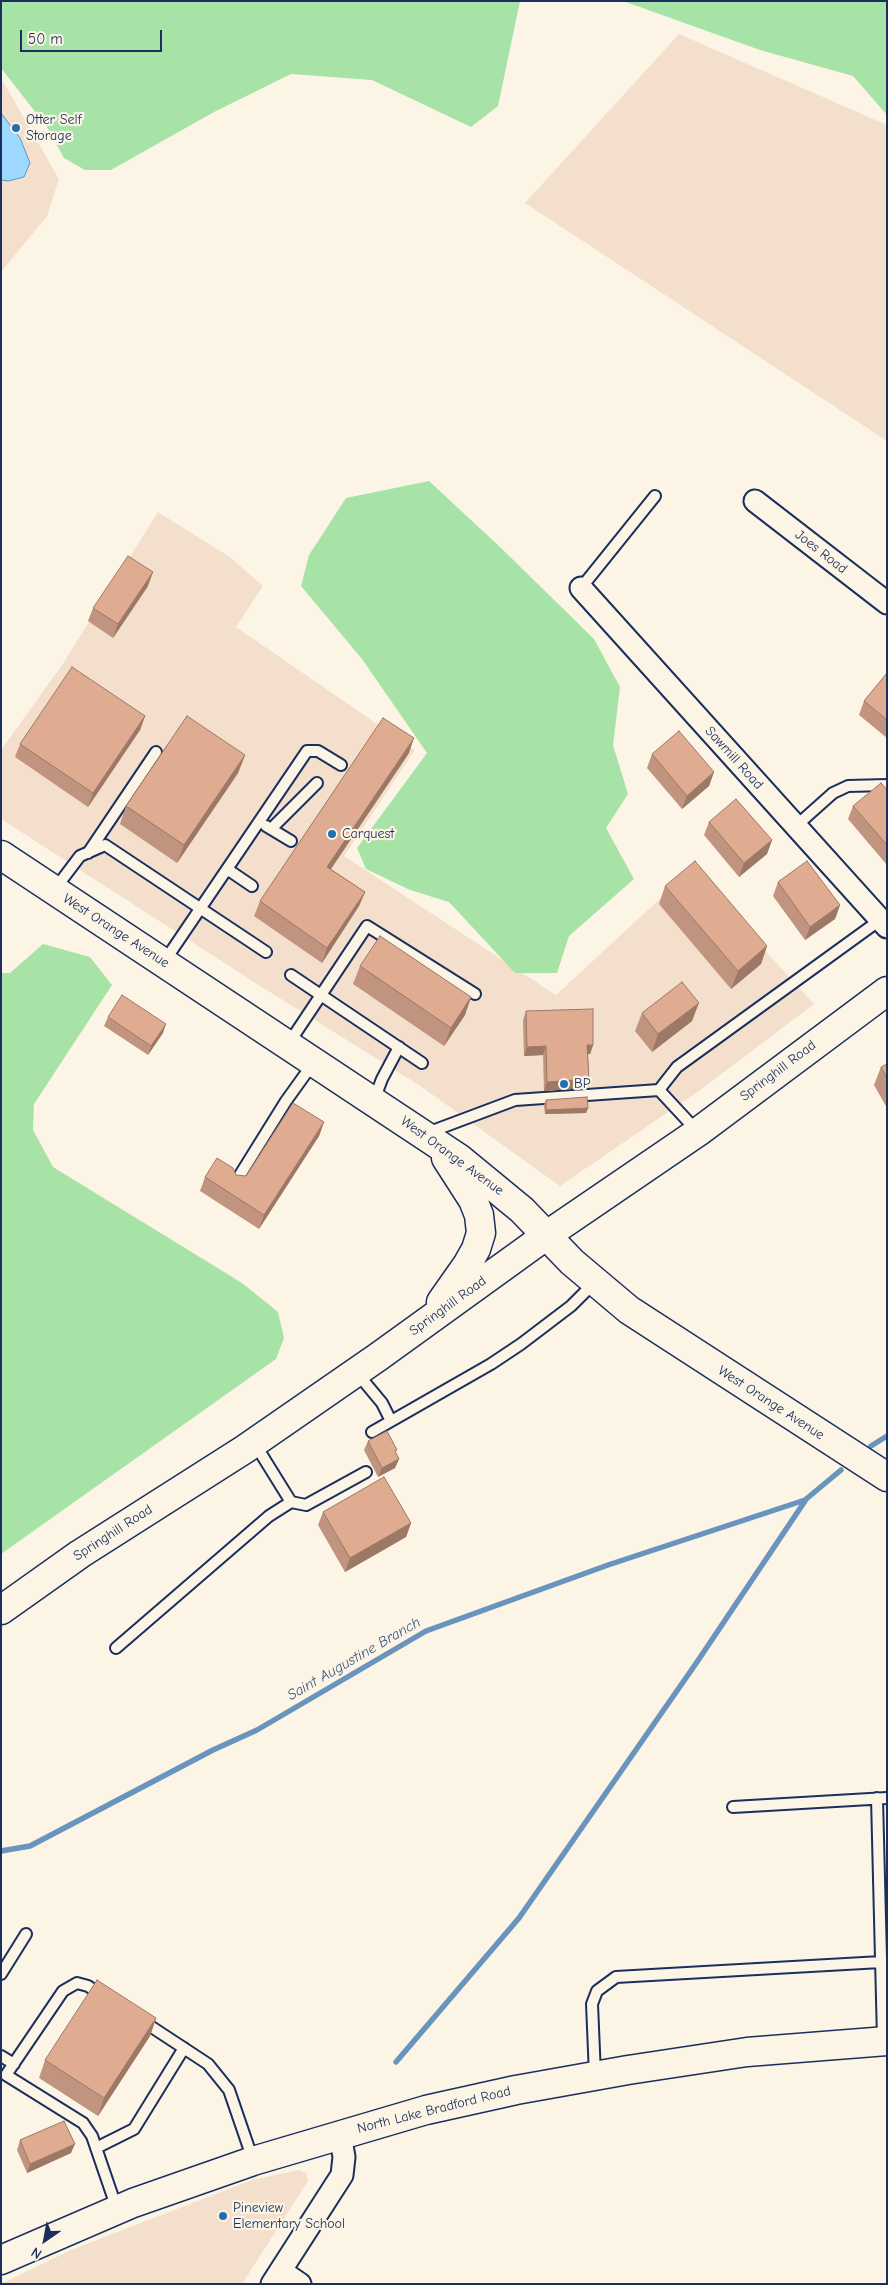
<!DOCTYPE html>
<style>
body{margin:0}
#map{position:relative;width:888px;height:2285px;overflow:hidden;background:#fcf5e5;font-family:"Comic Neue",sans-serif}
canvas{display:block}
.frame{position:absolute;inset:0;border:2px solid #1b2f5e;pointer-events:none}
.north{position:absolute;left:20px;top:2215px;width:50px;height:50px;-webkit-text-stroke:4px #fcf5e5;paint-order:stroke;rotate:213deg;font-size:14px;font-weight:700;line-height:20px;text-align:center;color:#1b2f5e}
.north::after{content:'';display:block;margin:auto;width:18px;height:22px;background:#1b2f5e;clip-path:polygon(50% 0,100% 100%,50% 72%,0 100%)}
.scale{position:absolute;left:20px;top:30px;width:142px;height:22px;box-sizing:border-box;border:2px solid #1b2f5e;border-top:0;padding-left:6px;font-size:15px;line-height:18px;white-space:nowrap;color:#1b2f5e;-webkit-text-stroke:4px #fcf5e5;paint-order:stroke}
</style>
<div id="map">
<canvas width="888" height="2285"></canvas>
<div class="frame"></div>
<div class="north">N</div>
<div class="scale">50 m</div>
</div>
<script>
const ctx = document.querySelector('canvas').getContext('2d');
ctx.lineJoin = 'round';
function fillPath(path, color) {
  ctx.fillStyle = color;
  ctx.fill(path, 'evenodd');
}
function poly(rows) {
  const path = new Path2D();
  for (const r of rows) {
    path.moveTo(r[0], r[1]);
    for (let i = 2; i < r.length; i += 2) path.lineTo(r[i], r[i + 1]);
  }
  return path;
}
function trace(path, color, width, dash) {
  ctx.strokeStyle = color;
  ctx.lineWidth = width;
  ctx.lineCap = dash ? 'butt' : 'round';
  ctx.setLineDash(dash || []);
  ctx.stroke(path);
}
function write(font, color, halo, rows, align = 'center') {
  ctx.font = font + ' "Comic Neue",sans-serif';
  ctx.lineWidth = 4.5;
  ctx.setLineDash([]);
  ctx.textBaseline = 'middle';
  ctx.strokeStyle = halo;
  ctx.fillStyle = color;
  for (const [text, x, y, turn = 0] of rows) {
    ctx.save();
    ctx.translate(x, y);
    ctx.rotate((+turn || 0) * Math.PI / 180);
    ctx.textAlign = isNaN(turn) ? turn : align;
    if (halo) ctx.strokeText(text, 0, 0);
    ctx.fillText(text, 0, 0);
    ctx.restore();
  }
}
fillPath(poly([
 [679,34,887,125,887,441,525,203],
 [1,78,59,179,47,216,1,272],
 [158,512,230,557,263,586,236,627,415,750,344,856,556,995,691,870,814,1004,699,1091,560,1186,419,1085,257,984,1,819,1,750,64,662],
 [299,2170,306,2173,308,2181,242,2284,1,2284,71,2250,252,2180]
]), '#f3dfcc');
fillPath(poly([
 [1,1,520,1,498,106,471,127,372,80,291,74,214,112,111,170,85,170,64,158,47,127,1,68],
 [623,1,887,1,887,115,853,76,760,50],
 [429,481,500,547,594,639,620,687,613,745,628,794,606,828,634,879,569,936,557,973,515,973,449,902,410,890,366,869,357,848,427,753,362,659,301,586,309,555,346,498],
 [43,944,90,957,112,985,34,1104,33,1130,53,1167,242,1283,278,1312,284,1338,276,1359,1,1554,1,973,10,973]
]), '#a7e2a7');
const water = poly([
 [1,113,20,138,30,163,24,177,8,181,1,180,1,113]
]);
fillPath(water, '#9dd8fe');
trace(water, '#6994be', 1);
trace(poly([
 [871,1446,887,1436],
 [1,1851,30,1846,213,1750,257,1730,426,1631,608,1565,805,1500,841,1470],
 [396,2062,519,1918,697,1662,805,1501]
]), '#6994be', 5.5);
const lane = poly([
 [581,588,655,496],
 [266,826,291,841],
 [796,826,833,793,848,786,887,785],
 [271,829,317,783],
 [88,853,156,752],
 [227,869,252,886],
 [55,889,80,856,105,845,266,952],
 [164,962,307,751,318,751,341,765],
 [291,975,422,1063],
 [289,1043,367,926,475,994],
 [659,1090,697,1131],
 [374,1100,382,1079,399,1047],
 [427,1133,515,1100,659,1090,677,1067,880,920],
 [235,1183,286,1101,314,1062],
 [357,1373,382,1403,391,1421],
 [372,1432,491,1364,521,1344,571,1306,594,1283],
 [255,1444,291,1502,306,1505,366,1472],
 [116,1648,269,1516,291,1502],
 [877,1798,883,2039],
 [733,1807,887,1798],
 [1,1974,26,1934],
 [101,1995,88,1986,77,1983,63,1991,6,2075,83,2123,92,2136,117,2209],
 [141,2020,208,2064,229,2090,253,2160],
 [1,2056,14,2064],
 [595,2075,592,2004,597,1991,616,1977,881,1962],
 [96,2148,134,2129,184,2048]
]);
const street = poly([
 [755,501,887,603],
 [581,588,887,927],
 [281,2271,300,2284],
 [272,2284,342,2175,344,2157,340,2134]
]);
const secondary = poly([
 [1,855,460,1159,522,1210,572,1262,629,1310,887,1477],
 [441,1302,467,1265,476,1249,481,1233,479,1215,473,1200,446,1158],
 [1,1610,80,1554,245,1449,378,1357,547,1235,698,1132,887,991],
 [1,2260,133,2203,253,2161,426,2110,516,2090,628,2070,747,2052,887,2041]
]);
trace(lane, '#1b2f5e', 14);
trace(street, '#1b2f5e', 25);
trace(secondary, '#1b2f5e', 31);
trace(lane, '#fcf5e5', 10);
trace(street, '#fcf5e5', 21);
trace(secondary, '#fcf5e5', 28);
fillPath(poly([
 [148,586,113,638,88,621,93,608],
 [887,673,887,738,859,715,864,701],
 [145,716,140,730,88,807,15,757,20,744],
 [409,753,331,869,365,892,359,906,322,963,254,916,260,901],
 [652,754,714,772,709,786,682,809,647,768],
 [245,755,238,773,177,863,120,824,126,806],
 [887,790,887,865,848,819,853,806],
 [709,822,772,840,767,854,739,877,704,835],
 [778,882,840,905,835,919,805,940,773,896],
 [665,886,767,946,761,964,731,989,659,904],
 [360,966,471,997,465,1015,444,1046,353,984],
 [526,1011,593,1045,590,1054,588,1054,589,1079,585,1088,544,1091,543,1055,524,1056,523,1020],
 [642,1013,692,1021,652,1052,635,1031],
 [108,1017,163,1033,148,1055,104,1026],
 [887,1064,887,1108,874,1085,881,1067],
 [546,1100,588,1108,586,1113,545,1114,544,1105],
 [324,1122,319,1136,259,1229,200,1191,205,1177,236,1175,246,1176],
 [368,1441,396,1453,399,1459,395,1468,378,1477,364,1450],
 [323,1512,411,1523,406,1537,345,1572,318,1525],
 [156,2018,150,2036,98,2116,39,2078,45,2060],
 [20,2140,71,2153,27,2173,17,2150]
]), '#c0947e');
fillPath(poly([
 [153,572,148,586,113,638,118,624],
 [145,716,140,730,88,807,93,793],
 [414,738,409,753,322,882,327,867],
 [245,755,238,773,177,863,184,845],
 [714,772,709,786,682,809,687,796],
 [772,840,767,854,739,877,744,863],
 [365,892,359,906,322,963,327,948],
 [840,905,835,919,805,940,810,927],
 [767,946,761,964,731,989,738,971],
 [471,997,465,1015,444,1046,451,1028],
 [699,1003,692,1021,652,1052,658,1034],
 [166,1024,163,1033,148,1055,151,1046],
 [587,1045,593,1045,590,1054,584,1054],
 [546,1046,543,1055,524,1056,527,1047],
 [589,1079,585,1088,544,1091,547,1082],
 [588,1108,586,1113,545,1114,546,1110],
 [324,1122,319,1136,259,1229,264,1215],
 [399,1459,395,1468,378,1477,382,1468],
 [411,1523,406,1537,345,1572,350,1558],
 [156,2018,150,2036,98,2116,104,2098],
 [75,2144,71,2153,27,2173,30,2164]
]), '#9c7866');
const building = poly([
 [128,556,153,572,118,624,93,608,128,556],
 [72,667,145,716,93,793,20,744,72,667],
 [887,673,887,720,864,701,887,673],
 [187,716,245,755,184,845,126,806,187,716],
 [383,718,414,738,327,867,365,892,327,948,260,901,383,718],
 [679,731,714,772,687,796,652,754,679,731],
 [881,783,887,790,887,845,853,806,881,783],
 [736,799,772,840,744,863,709,822,736,799],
 [695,861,767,946,738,971,665,886,695,861],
 [807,861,840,905,810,927,778,882,807,861],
 [380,936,471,997,451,1028,360,966,380,936],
 [682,982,699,1003,658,1034,642,1013,682,982],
 [122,995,166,1024,151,1046,108,1017,122,995],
 [593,1009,593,1045,587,1045,589,1079,547,1082,546,1046,527,1047,526,1011,593,1009],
 [887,1064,887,1078,881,1067,887,1064],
 [587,1097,588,1108,546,1110,546,1100,587,1097],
 [293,1103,324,1122,264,1215,205,1177,217,1158,233,1168,236,1175,246,1176,293,1103],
 [387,1431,397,1450,395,1451,399,1459,382,1468,368,1441,387,1431],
 [384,1477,411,1523,350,1558,323,1512,384,1477],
 [97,1980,156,2018,104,2098,45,2060,97,1980],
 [64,2121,75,2144,30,2164,20,2140,64,2121]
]);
fillPath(building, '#dfac92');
trace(building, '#9c7866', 1);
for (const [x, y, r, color] of [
 [16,128,5,"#1f6fb2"],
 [332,834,5,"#1f6fb2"],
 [564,1084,5,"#1f6fb2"],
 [223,2216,5,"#1f6fb2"]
]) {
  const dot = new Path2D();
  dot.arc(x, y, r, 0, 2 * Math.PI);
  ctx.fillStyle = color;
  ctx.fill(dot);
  trace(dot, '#fcf5e5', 2);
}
write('14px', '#1b2f5e', '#fcf5e5', [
 ["Otter Self",26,120],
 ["Storage",26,136],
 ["Carquest",342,834],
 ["BP",574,1084],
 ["Pineview",233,2208],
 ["Elementary School",233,2224]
], 'left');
write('14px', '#1b2f5e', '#fcf5e5', [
 ["Joes Road",821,552,38],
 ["Sawmill Road",734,758,48],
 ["West Orange Avenue",116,931,33],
 ["Springhill Road",778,1071,-37],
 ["West Orange Avenue",452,1156,36],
 ["Springhill Road",448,1306,-36],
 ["West Orange Avenue",771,1403,33],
 ["Springhill Road",113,1533,-33],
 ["North Lake Bradford Road",434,2110,-14]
]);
write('italic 15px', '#3c5986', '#fcf5e5', [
 ["Saint Augustine Branch",354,1659,-30]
]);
</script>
